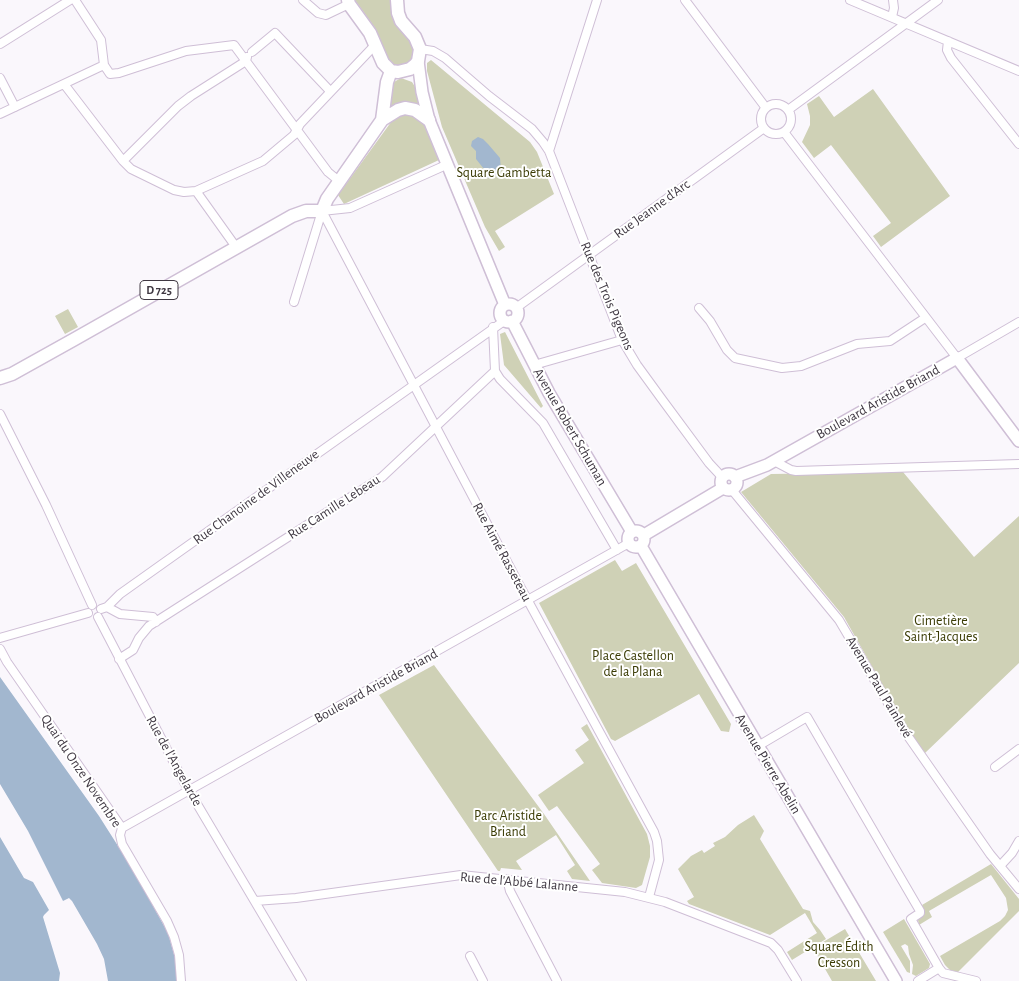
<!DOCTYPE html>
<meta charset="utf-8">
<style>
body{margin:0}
canvas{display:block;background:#faf7fc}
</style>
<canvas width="1019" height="981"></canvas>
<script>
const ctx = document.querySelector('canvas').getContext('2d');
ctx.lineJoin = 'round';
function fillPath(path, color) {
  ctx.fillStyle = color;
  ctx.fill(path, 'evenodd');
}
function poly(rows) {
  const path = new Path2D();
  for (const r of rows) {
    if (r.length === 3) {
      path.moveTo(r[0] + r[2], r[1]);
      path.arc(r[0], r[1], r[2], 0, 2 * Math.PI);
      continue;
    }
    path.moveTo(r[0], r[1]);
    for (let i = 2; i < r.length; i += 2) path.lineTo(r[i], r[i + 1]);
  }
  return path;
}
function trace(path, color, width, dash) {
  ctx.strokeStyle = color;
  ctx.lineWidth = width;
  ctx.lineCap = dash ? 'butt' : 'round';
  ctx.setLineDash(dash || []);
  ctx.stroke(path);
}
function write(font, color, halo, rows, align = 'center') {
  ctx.font = font + ' "Alegreya Sans",sans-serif';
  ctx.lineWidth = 4;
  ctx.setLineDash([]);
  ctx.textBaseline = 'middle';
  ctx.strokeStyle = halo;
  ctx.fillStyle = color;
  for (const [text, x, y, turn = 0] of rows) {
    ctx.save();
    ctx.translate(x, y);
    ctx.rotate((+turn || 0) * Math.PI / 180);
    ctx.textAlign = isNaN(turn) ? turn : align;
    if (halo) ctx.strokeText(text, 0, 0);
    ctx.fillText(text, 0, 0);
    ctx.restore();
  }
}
fillPath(poly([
 [355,0,391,0,415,51,413,58,408,63,402,65,395,66,389,62,385,57,375,28],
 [431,60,530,142,537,152,554,194,495,231,505,247,499,251,485,227,442,127,427,71,427,63],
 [401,78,412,82,417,90,424,112,389,112,392,85,394,82],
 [873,89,950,196,881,247,873,236,891,223,831,145,814,158,802,142,810,125,810,116,807,104,819,96,834,117],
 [409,111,427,125,439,160,344,204,338,195,394,118],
 [68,309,78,327,65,334,55,316],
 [505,332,543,406,541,408,504,365,500,334],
 [903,472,974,557,1019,516,1019,663,925,753,910,734,844,617,741,492,771,474],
 [615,560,622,571,636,563,731,724,729,732,721,731,699,694,615,741,611,739,539,603],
 [434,665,544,814,590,881,572,879,567,871,575,865,556,835,516,861,522,870,501,868,500,871,498,871,379,695],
 [587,724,647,834,650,846,650,857,642,885,636,888,602,883,592,870,600,864,557,806,549,811,538,795,584,763,575,750,589,740,581,728],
 [754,815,764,831,760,839,803,909,810,911,813,922,820,930,826,939,792,960,787,952,817,933,805,913,770,935,689,904,687,901,694,897,678,869,691,856,702,850,704,853,715,846,713,843,725,837,738,825],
 [991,864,1019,899,1019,911,958,972,950,970,945,965,940,956,1000,921,1005,916,1008,910,1006,898,991,875,929,911,932,917,919,925,918,920,925,913,922,905],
 [904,919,930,964,929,968,916,976,912,974,913,965,909,954,908,946,905,944,901,946,910,961,910,973,907,972,883,932],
 [845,929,876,981,832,981,813,948]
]), '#cfd1b6');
fillPath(poly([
 [478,137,483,139,488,144,500,158,501,171,492,178,488,178,484,173,480,174,484,171,484,169,476,159,476,151,471,146,472,141],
 [0,677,99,816,132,868,168,933,175,958,177,981,108,981,104,959,97,944,72,901,69,898,63,901,28,831,0,784],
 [0,837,24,878,33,882,49,910,44,915,43,917,60,973,59,981,0,981]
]), '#a2b7cf');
const street = poly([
 [75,0,101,40,104,65,110,74,119,73,186,51,234,45,328,172,339,181],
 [303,0,318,13,326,15,349,4],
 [685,0,766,108],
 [850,0,1019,71],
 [892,17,894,8,893,0],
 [948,41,947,50,951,58,1019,144],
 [0,44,70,0],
 [420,49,433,51,445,58,489,96,532,129,543,142,549,151,622,340,637,365,661,398,709,463,722,477],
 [252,52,275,33,330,91],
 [0,78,15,107],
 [64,84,123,161,131,169,174,190,184,192,196,191,263,161,294,135,300,124,376,44],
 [776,119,15],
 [788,110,938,0],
 [0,114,104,65],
 [784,132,957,358,1019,322],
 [549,151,597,0],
 [123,161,178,106,191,96,246,61,247,57],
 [196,191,236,247],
 [322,211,521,588,654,832,657,841,659,860,649,897],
 [322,211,350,208,446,165],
 [294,302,322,211],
 [516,308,764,128],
 [699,308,710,321,727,350,735,358,782,368,801,366,857,344,890,341,925,318],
 [493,327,495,371,500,379,543,423,617,550],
 [534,365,622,340],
 [0,414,46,505,92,605],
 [774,461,791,470,796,471,1019,464],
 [732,490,839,620,905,732,990,854,1019,889],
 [107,607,120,614,153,617,156,622],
 [101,609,107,607,120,594,504,321],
 [98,617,184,782,302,981],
 [0,638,88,613],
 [0,649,7,662,122,828,120,835,122,844,167,921,174,937,179,955,181,981],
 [119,659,133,650,139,638,149,626,382,477,495,371],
 [758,746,807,717,920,911,920,913,911,919,939,968],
 [995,767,1019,749],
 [122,828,629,543],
 [1000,866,1012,853,1019,841],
 [507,879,510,891,557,981],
 [255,901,296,898,461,875,625,892,665,902,771,943,778,950,797,981],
 [470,956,483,981],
 [918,981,939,968,943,973,976,981]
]);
const secondary = poly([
 [418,61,422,92,429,120,505,305],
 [509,313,9],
 [512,321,549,393,632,532],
 [729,482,8],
 [735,477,767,465,957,358,1019,441],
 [636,539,8],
 [644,535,723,488],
 [641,546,896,981]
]);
const primary = poly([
 [348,0,349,4,370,33,383,63,391,71,398,72,410,69,415,65,418,61,420,49,415,37,401,21,398,13,397,0],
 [382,120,398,110,405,108,415,110,429,120],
 [0,378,12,374,73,340,292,216,306,211,322,211,327,199,382,120,387,82,391,71]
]);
trace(street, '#cfbfd6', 10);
trace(secondary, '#cfbfd6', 14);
trace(primary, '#cfbfd6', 15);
trace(street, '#fff', 8);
trace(secondary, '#fff', 11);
trace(primary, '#fff', 12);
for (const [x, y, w] of [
 [159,290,38]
]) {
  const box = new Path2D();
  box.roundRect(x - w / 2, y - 9.5, w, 19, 4);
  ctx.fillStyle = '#fff';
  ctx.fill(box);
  trace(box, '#403943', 1);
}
write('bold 12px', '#403943', null, [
 ["D 725",159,290]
]);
write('14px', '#3b3c05', '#fff', [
 ["Square Gambetta",504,173],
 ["Cimetière",941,621],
 ["Saint-Jacques",941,637],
 ["Place Castellon",633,656],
 ["de la Plana",633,672],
 ["Parc Aristide",508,816],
 ["Briand",508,832],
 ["Square Édith",839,947],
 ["Cresson",839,963]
]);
write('14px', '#403943', '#fff', [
 ["Rue Jeanne d'Arc",652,209,-36],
 ["Rue des Trois Pigeons",607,296,67],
 ["Boulevard Aristide Briand",878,402,-29],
 ["Avenue Robert Schuman",570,427,60],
 ["Rue Chanoine de Villeneuve",256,497,-36],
 ["Rue Camille Lebeau",334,507,-33],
 ["Rue Aimé Rasseteau",502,552,62],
 ["Boulevard Aristide Briand",376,686,-29],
 ["Avenue Paul Painlevé",879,687,59],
 ["Rue de l'Angelarde",174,761,61],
 ["Avenue Pierre Abelin",768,764,59],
 ["Quai du Onze Novembre",81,771,56],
 ["Rue de l'Abbé Lalanne",519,882,5]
]);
</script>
